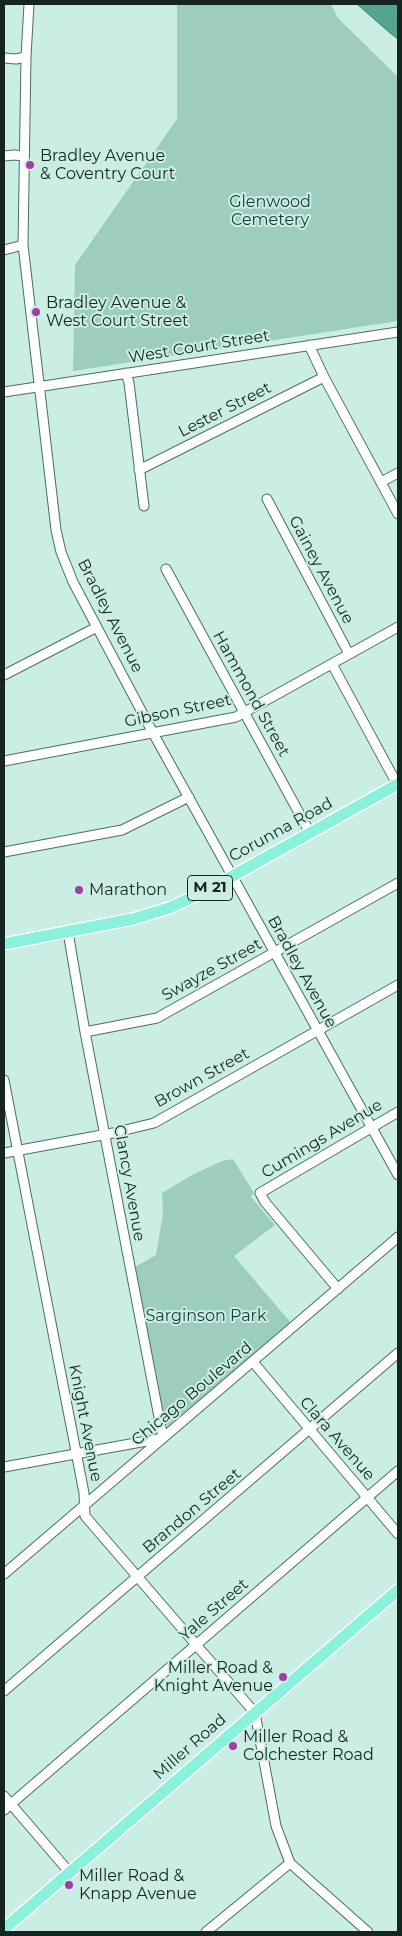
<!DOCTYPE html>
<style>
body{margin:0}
#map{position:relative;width:402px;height:1936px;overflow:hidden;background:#caeee4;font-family:Montserrat,sans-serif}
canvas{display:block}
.frame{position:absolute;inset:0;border:5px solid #172521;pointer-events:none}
</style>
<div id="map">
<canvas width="402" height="1936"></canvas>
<div class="frame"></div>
</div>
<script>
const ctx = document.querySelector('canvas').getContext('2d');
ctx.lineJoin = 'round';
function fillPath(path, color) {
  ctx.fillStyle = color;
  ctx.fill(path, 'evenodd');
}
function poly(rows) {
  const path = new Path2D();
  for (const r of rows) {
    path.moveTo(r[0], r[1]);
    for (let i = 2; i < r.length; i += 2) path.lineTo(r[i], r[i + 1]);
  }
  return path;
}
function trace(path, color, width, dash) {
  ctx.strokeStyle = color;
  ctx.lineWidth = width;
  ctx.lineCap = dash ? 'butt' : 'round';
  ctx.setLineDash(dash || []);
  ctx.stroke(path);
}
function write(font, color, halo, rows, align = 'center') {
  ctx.font = font + ' Montserrat,sans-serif';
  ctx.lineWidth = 4;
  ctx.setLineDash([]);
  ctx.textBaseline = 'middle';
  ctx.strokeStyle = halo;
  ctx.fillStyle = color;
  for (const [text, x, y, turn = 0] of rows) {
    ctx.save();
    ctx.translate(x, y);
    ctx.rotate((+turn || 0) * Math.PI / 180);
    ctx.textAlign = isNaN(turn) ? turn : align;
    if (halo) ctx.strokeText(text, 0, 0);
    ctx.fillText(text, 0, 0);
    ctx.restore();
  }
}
fillPath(poly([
 [177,4,331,4,338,18,398,77,398,321,73,371,75,265,177,119],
 [233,1159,254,1193,251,1197,275,1225,234,1256,291,1323,168,1426,164,1422,135,1267,156,1255,163,1214,162,1193,194,1174,222,1161]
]), '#9dcdbf');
const water = poly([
 [357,4,398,4,398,39,390,33,357,4]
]);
fillPath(water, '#53a491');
trace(water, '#417e6f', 1);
const minor = poly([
 [29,4,26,57,23,245,56,530,61,552,73,582,153,733,398,1175],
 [4,58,16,59,26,57],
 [4,156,14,155,24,156],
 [4,250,23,245],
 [309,345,324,377,398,514],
 [126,373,129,383,144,506],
 [4,392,398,332],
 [139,470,324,377],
 [381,482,398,473],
 [267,499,349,654],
 [166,569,310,833],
 [332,664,398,786],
 [4,675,97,627],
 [4,761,236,717,398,627],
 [4,852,122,830,189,797],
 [85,1032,157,1018,398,883],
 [4,1080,84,1493,85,1516,255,1713,276,1826,290,1863,368,1932],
 [4,1153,113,1133,154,1123,398,985],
 [338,1289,265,1202,260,1193,398,1112],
 [253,1362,398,1534],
 [4,1467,163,1438,85,1032,68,932],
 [4,1574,398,1237],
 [4,1691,398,1353],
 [4,1796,70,1873],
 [4,1810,398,1471],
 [206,1932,290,1863]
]);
const major = poly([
 [4,944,133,919,169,908,202,893,398,784],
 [4,1929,398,1590]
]);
trace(minor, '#4d6d64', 11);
trace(major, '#fff', 14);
trace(minor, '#fff', 9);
trace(major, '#89f1dc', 11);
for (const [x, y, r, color] of [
 [30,165,5,"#a03ea5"],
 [36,312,5,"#a03ea5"],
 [79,890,5,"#a03ea5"],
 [283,1677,5,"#a03ea5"],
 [233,1746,5,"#a03ea5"],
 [69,1885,5,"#a03ea5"]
]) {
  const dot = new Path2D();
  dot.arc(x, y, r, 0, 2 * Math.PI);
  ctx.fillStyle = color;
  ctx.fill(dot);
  trace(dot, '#caeee4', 2);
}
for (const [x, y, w] of [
 [210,888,45]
]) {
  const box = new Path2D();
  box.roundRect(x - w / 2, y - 12.5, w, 25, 4);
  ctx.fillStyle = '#caeee4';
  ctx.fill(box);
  trace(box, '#172521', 1);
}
write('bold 15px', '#172521', null, [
 ["M 21",210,888]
]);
write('16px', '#172521', '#caeee4', [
 ["Bradley Avenue",40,156],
 ["& Coventry Court",40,174],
 ["Bradley Avenue &",46,303],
 ["West Court Street",46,321],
 ["Marathon",89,890],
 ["Miller Road &",273,1668,"right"],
 ["Knight Avenue",273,1686,"right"],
 ["Miller Road &",243,1737],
 ["Colchester Road",243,1755],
 ["Miller Road &",79,1876],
 ["Knapp Avenue",79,1894]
], 'left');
write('16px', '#163c33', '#caeee4', [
 ["Glenwood",270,202],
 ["Cemetery",270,220],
 ["Sarginson Park",206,1316]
]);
write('16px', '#172521', '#caeee4', [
 ["West Court Street",199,347,-9],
 ["Lester Street",225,410,-27],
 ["Gainey Avenue",321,570,62],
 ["Bradley Avenue",110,616,63],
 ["Hammond Street",251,694,61],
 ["Gibson Street",178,711,-12],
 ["Corunna Road",281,830,-29],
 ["Swayze Street",212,970,-29],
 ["Bradley Avenue",302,972,61],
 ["Brown Street",202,1078,-29],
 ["Cumings Avenue",322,1139,-31],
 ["Clancy Avenue",129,1183,80],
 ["Chicago Boulevard",192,1394,-40],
 ["Knight Avenue",85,1423,79],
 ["Clara Avenue",337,1439,49],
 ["Brandon Street",192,1511,-40],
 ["Yale Street",214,1610,-41],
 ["Miller Road",190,1747,-41]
]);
</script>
